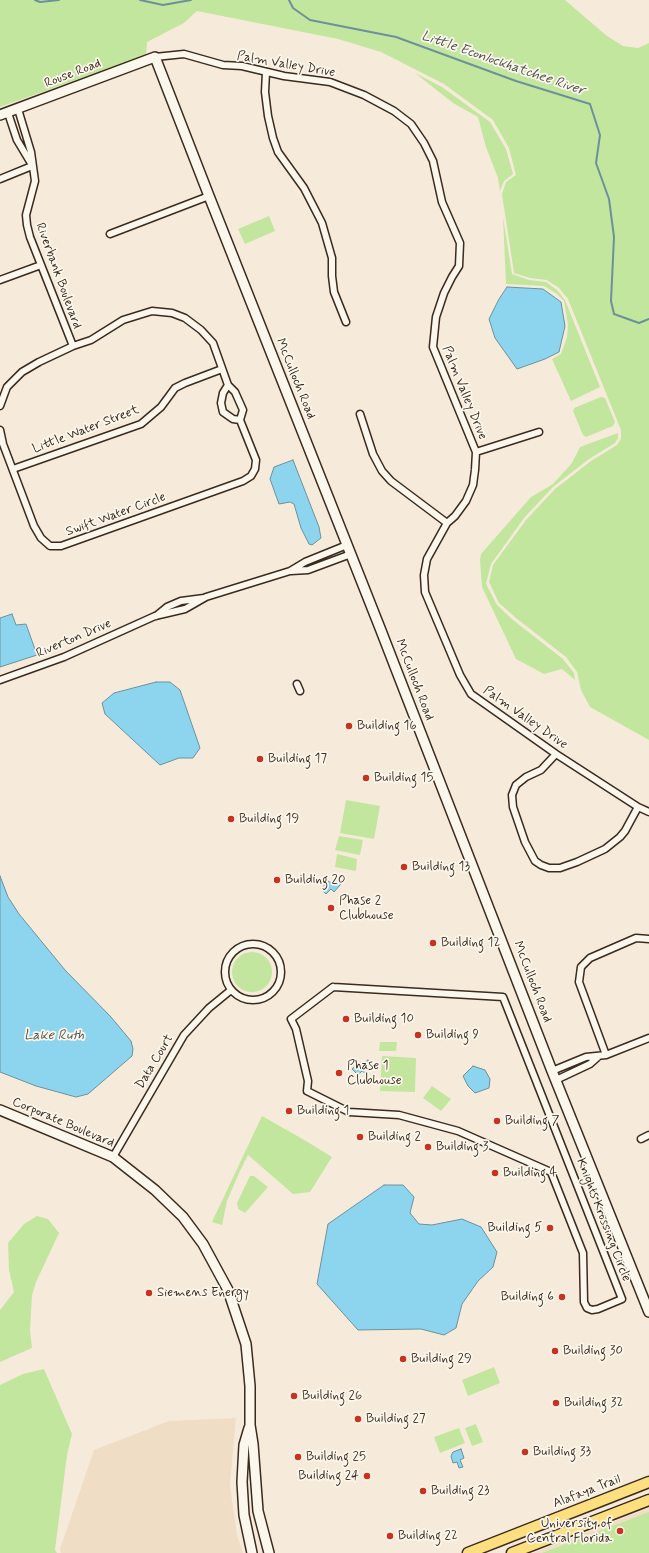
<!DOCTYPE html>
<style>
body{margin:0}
canvas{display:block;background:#f6ebda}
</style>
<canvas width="649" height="1553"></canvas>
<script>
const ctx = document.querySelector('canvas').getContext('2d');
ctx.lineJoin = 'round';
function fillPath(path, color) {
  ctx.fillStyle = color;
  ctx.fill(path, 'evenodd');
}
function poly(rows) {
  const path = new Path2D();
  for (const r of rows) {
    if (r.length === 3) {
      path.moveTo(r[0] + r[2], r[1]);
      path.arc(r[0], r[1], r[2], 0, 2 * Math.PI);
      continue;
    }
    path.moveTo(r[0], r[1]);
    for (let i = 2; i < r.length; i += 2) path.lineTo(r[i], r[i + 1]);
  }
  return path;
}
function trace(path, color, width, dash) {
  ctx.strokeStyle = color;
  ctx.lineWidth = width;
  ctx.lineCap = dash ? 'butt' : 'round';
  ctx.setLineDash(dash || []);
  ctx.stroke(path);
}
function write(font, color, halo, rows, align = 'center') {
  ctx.font = font + ' Mynerve,sans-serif';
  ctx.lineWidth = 3.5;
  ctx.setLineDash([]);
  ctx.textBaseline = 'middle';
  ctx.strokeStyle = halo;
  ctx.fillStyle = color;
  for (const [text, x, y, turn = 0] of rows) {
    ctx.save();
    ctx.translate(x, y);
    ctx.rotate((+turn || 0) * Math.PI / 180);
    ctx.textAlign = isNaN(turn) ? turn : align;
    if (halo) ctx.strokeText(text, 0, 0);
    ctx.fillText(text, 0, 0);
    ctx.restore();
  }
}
fillPath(poly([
 [236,1418,230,1485,237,1535,243,1553,61,1553,60,1549,94,1450,169,1421],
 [649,1508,649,1553,533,1553]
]), '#f0ddc5');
fillPath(poly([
 [0,0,565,0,607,36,623,46,638,48,649,43,649,740,590,707,581,690,577,672,566,657,516,618,499,603,489,582,493,565,526,520,555,489,591,461,617,445,621,439,621,430,568,299,559,288,547,280,530,278,514,273,502,194,506,182,516,175,509,148,493,120,444,84,381,52,338,39,197,11,184,23,147,42,146,55,0,107],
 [415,73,442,87,490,122,506,149,513,174,504,181,500,191,498,178,486,147,478,117,453,103],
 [269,216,275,231,245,244,238,229],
 [503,217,512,274,529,280,546,282,557,290,565,300,600,387,571,401,552,359,561,354,567,337,568,325,564,301,557,294,544,286,506,284],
 [601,397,605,398,615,422,613,426,586,437,583,435,573,411,574,408],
 [618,433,618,438,615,443,589,459,553,487,524,518,491,564,486,584,497,605,513,620,563,659,574,673,575,680,562,669,544,674,516,659,482,587,480,560,481,554,531,497,553,484,572,463,580,447],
 [346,800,380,806,374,839,340,833],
 [339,836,363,840,360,855,335,850],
 [337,854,357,859,356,871,335,867],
 [252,972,20],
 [380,1042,397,1042,396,1051,379,1051],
 [382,1056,416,1058,415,1092,380,1091],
 [432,1086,451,1099,441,1111,423,1098],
 [262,1116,306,1141,332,1157,310,1192,293,1194,248,1155,239,1173,227,1201,222,1225,212,1222],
 [250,1176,254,1176,268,1187,245,1213,238,1209,237,1203],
 [37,1216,48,1219,59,1233,36,1282,32,1295,30,1330,32,1348,0,1362,0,1310,14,1292,9,1270,8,1243,24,1224],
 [494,1367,500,1383,468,1396,462,1380],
 [44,1369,72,1434,67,1455,55,1550,57,1553,0,1553,0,1385,23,1374],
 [476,1424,483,1442,472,1446,465,1428],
 [459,1428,465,1443,440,1453,434,1437],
 [649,1512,649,1553,542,1553]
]), '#c3e69f');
const water = poly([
 [507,287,543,289,561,302,565,326,559,352,545,359,517,369,495,338,489,319,499,299,507,287],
 [293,460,319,527,321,538,312,545,309,544,301,528,294,504,290,502,279,504,270,479,274,467,293,460],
 [12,614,16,625,26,624,37,655,0,667,0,618,12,614],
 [156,682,170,682,180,690,200,748,193,758,179,758,160,765,105,714,102,703,114,693,156,682],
 [0,876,8,897,19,914,65,970,111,1017,131,1041,133,1049,132,1056,88,1094,76,1097,36,1086,0,1072,0,876],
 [335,878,341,884,334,892,331,889,326,894,321,889,328,881,331,883,335,878],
 [368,1060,373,1065,365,1073,362,1071,358,1075,352,1069,360,1062,363,1064,368,1060],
 [473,1066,485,1070,490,1079,489,1088,475,1093,468,1086,463,1076,473,1066],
 [384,1185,403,1185,414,1197,410,1213,419,1224,432,1225,462,1219,481,1227,497,1252,493,1267,478,1281,462,1304,456,1328,444,1335,421,1329,358,1330,317,1284,328,1224,384,1185],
 [461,1449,464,1458,460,1460,463,1467,459,1468,457,1462,453,1463,451,1456,453,1452,461,1449]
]);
fillPath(water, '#8dd5ee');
trace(water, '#6c919b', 1);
trace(poly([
 [35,0,40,2,59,0],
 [140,0,163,5,191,0],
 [289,0,293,8,310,20,396,37,516,81,590,104,600,135,596,163,609,199,614,237,611,301,614,314,639,323,649,319]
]), '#6c919b', 2);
const street = poly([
 [155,57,184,54,223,65,242,66,284,76,330,82,364,95,394,111,411,124,424,143,433,161,442,202,460,243,459,266,452,277,444,293,436,317,433,347,476,452,475,470,473,485,466,501,455,516,447,523,427,559,424,575,425,592,460,675,471,694,556,754,638,807,649,812],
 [266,72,265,92,268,116,273,138,278,152,304,188,322,223,332,258,332,276,334,292,346,322],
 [18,109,31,152,35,181,26,215,27,225,30,237,73,346],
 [8,113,17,140,32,165],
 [0,179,32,166],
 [110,234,209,196],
 [0,280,41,265],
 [228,385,223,393,221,403,223,412,233,419,240,420],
 [0,406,7,387,22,372,39,362,73,346,91,340,123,320,152,311,172,313,185,318,201,330,213,343,228,385,235,392,243,410,240,420,256,460,255,469,251,476,243,481,61,546,50,546,41,538,34,526,3,444,0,430],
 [360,414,373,454,382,471,391,481,447,523],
 [476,452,539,432],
 [13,469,141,424,161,407,175,388,185,383,222,369],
 [291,571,308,570,351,554],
 [156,616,167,607,181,601,204,598],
 [0,680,64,657,155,616,185,609,206,597,290,571,305,562,347,545],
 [297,684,300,691],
 [556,754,541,770,526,777,516,785,512,795,513,807,525,842,535,861,541,865,549,868,560,868,577,862,605,849,620,837,625,831,638,807],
 [253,972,28],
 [333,987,503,997,622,1299,598,1309,592,1310,587,1308,584,1302,583,1253,551,1172,458,1131,399,1115,349,1112,307,1091,308,1081,296,1029,291,1019,333,987],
 [606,1055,579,982,581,967,590,958,636,938,649,939],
 [552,1071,586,1057,606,1055,649,1038],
 [556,1080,590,1064,599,1056],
 [641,1139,649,1135],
 [113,1157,184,1035,209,1008,231,990]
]);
const secondary = poly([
 [0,115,155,57,209,196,380,628,552,1071,649,1312],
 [0,1110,113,1157,155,1190,183,1217,203,1244,228,1290,246,1344,250,1386,250,1425,253,1444,258,1511,269,1553],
 [249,1428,244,1445,242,1482,244,1515,252,1553]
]);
const primary = poly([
 [468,1553,649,1482],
 [512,1553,649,1500]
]);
trace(street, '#3b2a1e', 9);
trace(secondary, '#3b2a1e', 12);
trace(primary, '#3b2a1e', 13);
trace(street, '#fbf7ec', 6);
trace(secondary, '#fbf7ec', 9);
trace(primary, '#fddf80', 10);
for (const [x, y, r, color] of [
 [349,726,4,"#c8321e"],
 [260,759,4,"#c8321e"],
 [366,778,4,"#c8321e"],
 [231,819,4,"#c8321e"],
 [404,867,4,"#c8321e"],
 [277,880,4,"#c8321e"],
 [331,908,4,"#c8321e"],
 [433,943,4,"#c8321e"],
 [346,1019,4,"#c8321e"],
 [418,1035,4,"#c8321e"],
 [339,1073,4,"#c8321e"],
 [289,1111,4,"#c8321e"],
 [497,1121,4,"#c8321e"],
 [360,1137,4,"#c8321e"],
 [428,1147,4,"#c8321e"],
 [495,1173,4,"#c8321e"],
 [550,1228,4,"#c8321e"],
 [149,1293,4,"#c8321e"],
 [562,1297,4,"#c8321e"],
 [555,1351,4,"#c8321e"],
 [403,1359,4,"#c8321e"],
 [294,1396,4,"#c8321e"],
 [556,1403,4,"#c8321e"],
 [358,1419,4,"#c8321e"],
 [525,1452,4,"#c8321e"],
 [298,1457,4,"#c8321e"],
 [367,1476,4,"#c8321e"],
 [423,1491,4,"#c8321e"],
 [620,1531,4,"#c8321e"],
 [390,1536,4,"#c8321e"]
]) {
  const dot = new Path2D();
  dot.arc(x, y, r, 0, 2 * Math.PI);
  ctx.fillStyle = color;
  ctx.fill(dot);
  trace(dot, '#fbf7ec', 1.5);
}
write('13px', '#3b2a1e', '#fbf7ec', [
 ["Palm Valley Drive",286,65,10],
 ["Rouse Road",73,74,-21],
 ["Riverbank Boulevard",58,276,70],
 ["McCulloch Road",295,379,68],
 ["Palm Valley Drive",464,393,68],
 ["Little Water Street",86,430,-21],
 ["Swift Water Circle",116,515,-20],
 ["Riverton Drive",74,639,-23],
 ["McCulloch Road",414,680,69],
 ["Palm Valley Drive",525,718,35],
 ["McCulloch Road",532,982,69],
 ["Data Court",155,1062,-59],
 ["Corporate Boulevard",63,1123,23],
 ["Knights Krossing Circle",603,1220,69],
 ["Alafaya Trail",587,1492,-21]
]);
write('13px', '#3b2a1e', '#fbf7ec', [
 ["Building 16",357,726],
 ["Building 17",268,759],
 ["Building 15",374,778],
 ["Building 19",239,819],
 ["Building 13",412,867],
 ["Building 20",285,880],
 ["Phase 2",339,901],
 ["Clubhouse",339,916],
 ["Building 12",441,943],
 ["Building 10",354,1019],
 ["Building 9",426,1035],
 ["Phase 1",347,1066],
 ["Clubhouse",347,1081],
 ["Building 1",297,1111],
 ["Building 7",505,1121],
 ["Building 2",368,1137],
 ["Building 3",436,1147],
 ["Building 4",503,1173],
 ["Building 5",542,1228,"right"],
 ["Siemens Energy",157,1293],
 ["Building 6",554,1297,"right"],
 ["Building 30",563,1351],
 ["Building 29",411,1359],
 ["Building 26",302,1396],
 ["Building 32",564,1403],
 ["Building 27",366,1419],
 ["Building 33",533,1452],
 ["Building 25",306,1457],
 ["Building 24",359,1476,"right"],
 ["Building 23",431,1491],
 ["University of",612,1524,"right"],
 ["Central Florida",612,1539,"right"],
 ["Building 22",398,1536]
], 'left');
write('italic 14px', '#505552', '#fbf7ec', [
 ["Little Econlockhatchee River",503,64,19],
 ["Lake Ruth",54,1036]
]);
</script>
